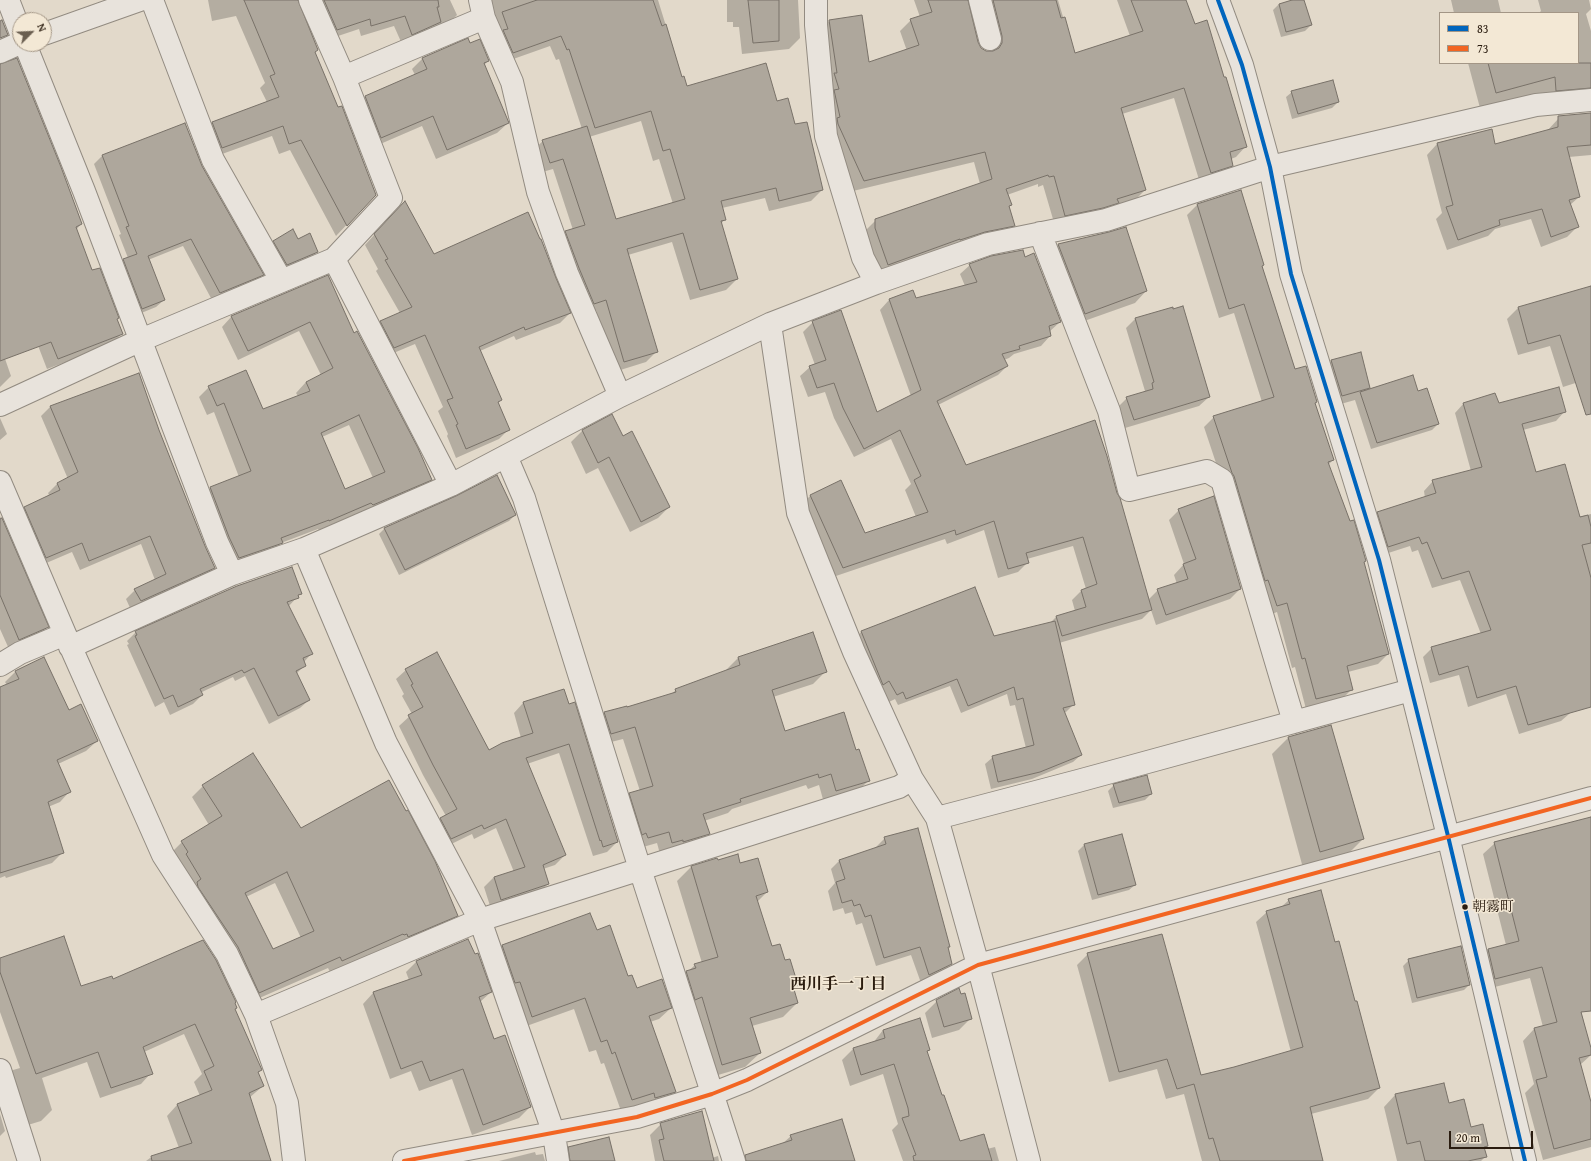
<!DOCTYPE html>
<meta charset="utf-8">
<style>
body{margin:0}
#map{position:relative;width:1591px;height:1161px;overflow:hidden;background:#e2d9ca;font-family:"Gentium Book Plus",serif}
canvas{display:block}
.legend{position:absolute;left:1439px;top:12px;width:140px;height:52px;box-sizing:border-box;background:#f3e8d5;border:1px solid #a39686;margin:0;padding:5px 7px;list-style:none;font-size:12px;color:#2a1c0f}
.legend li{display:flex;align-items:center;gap:8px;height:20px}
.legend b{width:20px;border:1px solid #a39686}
.north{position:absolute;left:12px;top:12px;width:40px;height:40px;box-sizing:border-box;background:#f3e8d5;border:1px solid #a39686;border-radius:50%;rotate:66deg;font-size:11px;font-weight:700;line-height:16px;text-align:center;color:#2a1c0f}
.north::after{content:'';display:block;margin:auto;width:14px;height:18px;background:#6a5e50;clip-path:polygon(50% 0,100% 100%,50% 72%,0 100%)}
.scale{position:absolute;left:1449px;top:1131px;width:84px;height:18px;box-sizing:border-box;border:2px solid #2a1c0f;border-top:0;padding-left:5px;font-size:12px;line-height:14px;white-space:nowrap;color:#2a1c0f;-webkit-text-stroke:3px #f3e8d5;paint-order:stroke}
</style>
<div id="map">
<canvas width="1591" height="1161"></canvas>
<ul class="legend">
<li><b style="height:5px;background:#0065bd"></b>83</li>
<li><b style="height:5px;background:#f26522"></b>73</li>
</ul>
<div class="north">N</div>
<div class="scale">20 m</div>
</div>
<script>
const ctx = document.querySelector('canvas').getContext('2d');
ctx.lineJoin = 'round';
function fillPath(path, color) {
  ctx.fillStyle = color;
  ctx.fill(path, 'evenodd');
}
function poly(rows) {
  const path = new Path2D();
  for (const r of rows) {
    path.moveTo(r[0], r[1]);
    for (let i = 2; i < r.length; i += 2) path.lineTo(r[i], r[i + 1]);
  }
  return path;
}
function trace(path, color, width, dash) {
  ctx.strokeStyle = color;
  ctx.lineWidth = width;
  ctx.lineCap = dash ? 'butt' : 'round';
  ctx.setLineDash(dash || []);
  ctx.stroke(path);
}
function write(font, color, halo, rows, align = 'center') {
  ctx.font = font + ' "Gentium Book Plus","Noto Serif JP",serif';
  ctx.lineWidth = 3;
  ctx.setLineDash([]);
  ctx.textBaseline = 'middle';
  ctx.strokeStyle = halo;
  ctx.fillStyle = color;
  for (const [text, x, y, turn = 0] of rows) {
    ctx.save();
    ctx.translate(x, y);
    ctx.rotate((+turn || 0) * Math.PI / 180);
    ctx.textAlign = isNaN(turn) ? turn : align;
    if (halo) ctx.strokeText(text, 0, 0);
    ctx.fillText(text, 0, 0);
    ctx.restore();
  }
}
fillPath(poly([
 [208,0,297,0,314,53,375,195,336,236,290,150,279,154,272,136,211,158,202,133,212,122,267,102,260,88,265,83,236,16,212,21],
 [306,0,450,0,457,15,446,26,402,44,394,26,361,36,359,29,326,40],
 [484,0,658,0,682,78,687,88,776,102,795,125,822,190,811,201,769,211,765,198,722,208,725,219,721,224,737,279,726,290,690,300,672,242,628,255,656,352,646,362,614,372,596,310,584,314,555,243,566,232,573,230,553,169,539,173,532,151,543,141,582,129,559,59,556,60,550,46,502,63],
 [641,121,653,161,659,159,673,204,616,220,589,137],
 [727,0,798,0,800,38,789,49,742,54,739,27,733,27,733,22,727,22],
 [914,0,967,0,977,43,981,49,986,52,992,52,992,47,976,0,1058,0,1074,54,1130,36,1117,0,1185,0,1194,25,1224,78,1246,146,1236,157,1231,159,1232,165,1222,176,1200,183,1174,98,1122,114,1145,190,1134,201,1055,226,1043,185,1038,187,1038,184,1007,195,1011,205,1009,207,1014,225,1004,236,877,274,865,231,876,220,980,184,974,162,853,191,827,135,819,31,829,21,868,64,907,51,900,31,911,20,920,17],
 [1296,0,1303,0,1311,25,1305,31,1281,37,1273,10,1279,4],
 [1451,0,1498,0,1501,13,1454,13],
 [1538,0,1589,0,1591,9,1586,14,1591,31,1591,81,1581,91,1540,102,1539,93,1480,108,1468,63,1578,63,1578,13,1539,13,1541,11],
 [469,44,488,61,484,65,508,123,497,133,436,159,422,126,371,148,355,107,365,97,415,75,412,69,423,58],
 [0,65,81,224,76,230,92,272,116,319,121,334,111,345,47,369,37,343,0,321],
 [1292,92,1338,102,1332,108,1292,119,1286,97],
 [1591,116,1591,155,1569,157,1579,197,1570,205,1578,226,1567,237,1541,247,1531,219,1495,229,1488,236,1447,250,1436,219,1442,213,1427,155,1437,144,1495,145,1547,131,1558,119],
 [185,124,201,167,263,275,255,282,212,300,183,246,148,260,164,300,156,307,134,316,116,268,124,260,128,258,119,235,121,234,94,164,102,156],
 [1240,191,1262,266,1295,370,1316,402,1315,404,1333,460,1328,465,1365,561,1363,563,1388,654,1378,664,1348,672,1352,689,1342,699,1306,709,1295,667,1292,668,1277,612,1267,616,1204,427,1214,417,1262,402,1234,313,1219,318,1187,215,1197,205],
 [395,212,434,255,570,313,560,323,516,340,514,336,480,351,501,400,498,403,509,429,499,439,456,458,447,436,448,434,438,411,443,407,415,344,384,357,371,332,381,322,400,313,376,271,378,269,365,245],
 [1109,233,1146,291,1135,303,1073,325,1047,256,1058,245],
 [274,241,317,252,311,258,281,270,268,247],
 [1024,258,1060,322,1049,332,1050,336,1041,346,1014,354,1009,358,1004,360,1007,366,998,375,938,405,965,466,1116,493,1148,600,1158,590,1177,584,1174,575,1184,564,1169,520,1179,510,1240,589,1230,599,1156,625,1151,610,1142,619,1059,643,1074,704,1066,712,1064,713,1081,755,1073,762,1032,779,991,789,985,764,993,757,1026,748,1015,705,1010,706,1007,694,961,713,950,686,898,705,895,699,889,702,854,640,861,632,975,589,993,637,1050,623,1057,616,1075,611,1072,600,1082,590,1086,589,1073,546,1027,559,1028,562,1018,572,998,578,984,530,947,544,945,539,833,577,801,505,810,496,841,482,864,534,916,517,905,490,911,484,891,439,854,457,834,418,825,392,808,397,800,376,810,367,815,365,803,332,813,322,877,414,911,396,880,310,889,300,915,299,965,286,960,274,970,265],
 [327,277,354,334,431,479,421,490,361,512,319,530,318,529,281,543,272,553,228,568,200,498,210,488,239,477,214,412,207,415,199,397,209,387,262,410,298,396,296,393,306,382,321,375,299,331,238,360,222,327,232,316],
 [349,425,373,478,345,491,322,437],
 [1591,288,1591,378,1563,387,1550,346,1518,355,1507,319,1518,308],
 [1135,319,1209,397,1199,406,1125,428,1118,407,1127,398,1143,393,1145,391,1126,328],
 [3,353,11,376,0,387,0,354],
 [1360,354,1369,388,1365,391,1417,392,1438,424,1432,430,1371,449,1355,400,1330,407,1319,373,1331,361],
 [1464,403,1498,404,1565,411,1556,421,1523,430,1535,473,1578,517,1591,514,1591,695,1561,721,1519,734,1506,694,1468,707,1459,675,1430,683,1423,657,1432,648,1481,634,1460,580,1432,588,1418,550,1412,552,1410,546,1379,556,1369,522,1378,513,1425,498,1424,491,1433,481,1471,471,1455,413],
 [50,407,158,431,204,547,214,568,205,577,131,610,126,599,135,590,155,580,141,544,80,570,72,552,37,567,15,517,25,508,49,495,48,493,57,484,68,479,41,416],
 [612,416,623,437,669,507,658,518,630,532,598,468,586,474,571,442,582,431],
 [0,418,7,434,0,440],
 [515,515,509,521,399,575,379,534,384,529],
 [0,516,47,627,37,638,9,649,0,629],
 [300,594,288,607,311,654,304,662,305,665,296,674,309,700,300,708,269,724,245,676,235,681,233,677,200,693,202,695,193,704,170,715,164,702,155,707,127,645,129,644,127,641,136,632],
 [813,633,825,672,813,684,773,697,784,732,855,751,868,781,856,793,824,803,819,785,808,789,806,785,732,809,728,813,704,821,708,834,696,846,660,854,657,843,636,849,618,806,630,794,640,791,623,739,599,745,593,725,605,713,670,695,676,690,727,671,726,670,738,658],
 [406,670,488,751,521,738,514,713,523,703,563,690,617,842,607,852,593,856,559,753,527,764,565,855,555,865,543,869,548,884,538,894,491,909,484,887,494,877,514,872,496,828,474,839,472,834,441,849,431,828,440,819,446,816,423,775,399,726,412,714,402,696,404,694,396,679],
 [16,671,68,711,97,741,86,751,58,764,70,791,60,802,48,807,62,853,52,863,6,878,5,876,0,878,0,688,7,685,5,682],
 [1288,738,1363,839,1346,856,1303,868,1272,754],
 [1114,785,1151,794,1145,800,1113,808,1108,791],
 [203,786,301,830,457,915,445,927,392,946,391,945,330,972,328,968,248,1003,171,853,182,842,209,825,192,797],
 [275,883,301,938,272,950,246,897],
 [1591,819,1591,957,1569,963,1591,1051,1591,1055,1580,1065,1590,1101,1591,1101,1591,1147,1543,1160,1525,1093,1534,1084,1523,1041,1534,1029,1543,1027,1530,978,1483,990,1476,961,1488,949,1506,945,1483,854,1495,843],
 [1122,835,1135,885,1129,890,1092,900,1078,851,1084,845],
 [885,838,949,946,947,949,951,964,943,972,921,983,911,955,876,966,862,923,856,925,852,912,845,914,843,908,833,911,828,891,835,883,831,869,839,861,877,849,876,847],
 [717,859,717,861,739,864,767,892,757,902,771,948,784,961,797,985,793,989,797,1003,783,1017,752,1026,760,1053,745,1067,708,1078,672,986,695,965,702,963,677,881,691,867],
 [1289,900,1334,944,1379,1088,1368,1099,1311,1114,1322,1161,1202,1161,1184,1094,1166,1099,1157,1069,1109,1082,1077,965,1088,954,1200,1076,1291,1052,1256,922,1267,912,1280,908],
 [596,931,636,990,671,1008,659,1019,650,1022,675,1092,664,1103,644,1109,643,1103,621,1111,604,1063,601,1064,596,1050,589,1052,574,1009,521,1028,491,957,502,945],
 [474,956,491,992,480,1002,493,1040,530,1107,519,1118,472,1135,452,1079,419,1091,411,1071,390,1079,363,1004,373,993,409,980,406,972,417,961],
 [0,959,81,988,112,980,234,1009,261,1070,257,1074,263,1086,249,1098,270,1161,146,1161,150,1158,179,1148,167,1116,177,1105,200,1096,194,1082,202,1074,184,1034,144,1052,151,1073,141,1084,100,1098,87,1062,42,1078,52,1110,41,1121,18,1128,3,1080,13,1070,20,1068,0,1012],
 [1409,960,1469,985,1464,990,1412,1003,1403,966],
 [937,1001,971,1018,959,1030,932,1038,925,1013],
 [883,1030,929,1050,927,1052,941,1097,960,1142,987,1149,995,1147,999,1161,903,1161,892,1130,898,1124,883,1074,850,1086,842,1060,853,1049,873,1043],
 [1395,1095,1449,1104,1487,1146,1484,1149,1486,1156,1481,1161,1397,1161,1384,1107],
 [0,1114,5,1131,0,1136],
 [661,1124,712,1158,718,1156,719,1161,655,1161,650,1135],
 [791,1136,854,1161,741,1161,746,1156,782,1144],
 [569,1147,614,1161,557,1161,557,1159],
 [535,1152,536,1155,543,1154,545,1161,499,1161]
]), '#0003');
const building = poly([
 [244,0,298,0,318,50,315,52,338,107,342,106,376,195,347,226,301,140,289,144,283,126,222,148,212,122,279,97,270,76,275,74,244,0],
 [324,0,438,0,439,7,437,7,441,22,412,35,405,16,371,26,370,19,337,30,324,0],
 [537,0,653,0,662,26,666,24,682,77,684,76,687,86,766,63,777,101,788,98,795,124,807,122,823,190,779,201,776,188,721,201,726,220,721,221,738,279,700,290,683,233,627,249,658,352,624,362,606,300,594,304,579,268,565,231,585,225,563,159,550,163,542,140,587,126,616,219,685,199,670,149,663,151,651,111,595,128,569,49,567,50,561,36,513,53,503,30,508,29,502,12,537,0],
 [748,0,779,0,779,41,753,43,748,0],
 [928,0,968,0,978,42,981,48,986,51,993,51,999,48,1002,43,1002,36,993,0,1056,0,1061,18,1065,17,1075,53,1143,31,1131,0,1186,0,1195,24,1207,20,1224,77,1226,77,1247,147,1230,152,1233,166,1211,173,1184,88,1121,108,1146,190,1117,199,1119,203,1103,208,1065,216,1054,176,1049,177,1048,175,1006,189,1012,205,1009,206,1015,226,985,232,960,240,960,239,888,265,875,228,875,219,992,179,985,152,864,181,838,124,837,118,840,117,834,90,839,89,834,73,837,73,829,20,862,15,869,62,919,45,910,19,932,12,928,0],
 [1292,0,1304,0,1312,25,1286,32,1279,4,1292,0],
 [2,20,8,35,0,38,0,21,2,20],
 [468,38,470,43,480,39,489,61,484,63,509,123,447,150,433,116,381,138,365,96,427,69,422,58,468,38],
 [17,58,61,167,82,224,76,227,92,270,100,268,119,318,117,319,123,334,58,359,51,342,0,361,0,64,17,58],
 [1488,63,1591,63,1591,88,1556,91,1555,77,1496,93,1488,63],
 [1333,80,1339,102,1298,114,1291,91,1333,80],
 [1591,113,1591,145,1567,147,1580,197,1569,200,1579,227,1551,237,1542,209,1499,220,1500,225,1458,240,1446,207,1453,205,1437,143,1492,129,1495,144,1558,127,1558,116,1591,113],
 [185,123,202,166,264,275,220,293,191,239,148,256,165,300,142,309,123,259,137,254,126,227,129,226,102,155,185,123],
 [1241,190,1264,265,1262,266,1295,369,1306,366,1317,402,1315,403,1334,460,1328,462,1350,521,1354,520,1366,561,1364,562,1389,654,1347,666,1353,690,1316,699,1305,658,1302,659,1287,603,1277,606,1268,580,1265,581,1234,476,1232,473,1213,416,1274,397,1244,304,1229,309,1197,204,1241,190],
 [405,201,434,254,528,212,540,239,541,239,556,278,571,313,525,330,524,327,479,347,502,400,498,402,510,430,466,449,456,425,458,424,447,400,453,398,425,335,394,348,380,321,412,307,385,260,388,259,374,234,405,201],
 [1126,227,1147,291,1085,314,1058,244,1109,232,1126,227],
 [293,229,298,239,310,233,318,252,287,265,273,241,293,229],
 [1023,250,1025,257,1034,253,1061,322,1049,326,1051,336,1019,346,1020,349,1002,354,1008,366,937,401,966,465,1095,420,1107,456,1117,493,1120,498,1152,610,1062,636,1056,616,1086,607,1081,590,1097,584,1083,537,1026,553,1029,563,1008,569,994,521,956,535,955,530,843,568,810,495,841,480,865,533,928,512,914,480,921,476,900,430,864,449,843,408,834,383,817,388,809,366,826,360,812,321,841,310,877,412,921,390,889,299,913,290,916,298,977,282,969,264,991,256,1023,250],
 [328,275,354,333,357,331,418,448,432,480,373,505,371,503,329,521,329,520,281,538,283,543,239,558,229,537,210,487,251,471,224,403,217,406,208,386,246,370,263,409,310,391,306,382,333,368,310,322,248,351,231,316,328,275],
 [359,415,385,472,345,489,321,433,359,415],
 [1591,286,1591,414,1586,415,1560,335,1528,344,1518,307,1591,286],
 [1183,306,1210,397,1134,420,1126,397,1153,389,1152,383,1154,382,1135,318,1173,307,1173,309,1183,306],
 [1361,352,1370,388,1342,396,1331,360,1361,352],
 [139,373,159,430,205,546,215,568,141,601,134,589,166,574,150,536,89,561,82,543,46,558,24,507,60,490,57,483,78,472,50,406,139,373],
 [1413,375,1418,391,1427,388,1439,424,1377,443,1360,392,1413,375],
 [1559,387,1566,412,1522,424,1536,472,1565,464,1580,517,1588,515,1591,527,1591,543,1582,545,1591,578,1591,707,1528,725,1516,686,1477,698,1468,666,1439,675,1431,647,1491,630,1469,571,1442,579,1427,542,1422,544,1419,537,1388,547,1377,512,1436,493,1432,480,1482,467,1463,403,1495,393,1499,403,1559,387],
 [612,414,623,436,632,431,670,507,641,522,609,457,598,463,582,430,612,414],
 [497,475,516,515,405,570,384,528,456,496,497,475],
 [1214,496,1241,589,1166,615,1157,589,1188,579,1183,564,1196,559,1178,509,1214,496],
 [2,518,49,627,19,640,0,595,0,519,2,518],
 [292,567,302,594,298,595,299,598,287,602,313,654,303,658,306,666,296,671,310,700,278,716,254,668,244,673,242,670,200,689,203,695,178,707,173,695,164,699,135,636,137,635,135,631,237,586,292,567],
 [975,587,994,636,1055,621,1075,705,1063,708,1082,755,1040,772,998,782,992,756,1034,745,1023,698,1017,700,1014,687,968,706,957,679,906,699,903,692,897,695,889,681,883,685,861,631,975,587],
 [813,632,827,672,772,690,785,731,844,712,856,750,859,749,870,781,836,791,831,774,819,778,818,774,740,799,741,802,703,814,710,834,683,842,683,840,672,843,669,832,648,838,646,833,642,835,629,793,653,786,635,727,611,734,604,712,627,706,627,707,676,692,675,689,740,665,738,657,813,632],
 [437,652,489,750,502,743,533,733,523,702,564,689,569,704,575,702,618,842,603,847,601,840,600,841,569,744,526,758,566,855,543,865,549,884,501,900,494,877,525,867,506,819,484,829,482,825,451,839,440,818,457,809,433,765,408,715,423,707,411,685,413,684,405,669,437,652],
 [44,657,69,710,81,704,98,741,57,760,71,792,48,802,64,853,0,873,0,687,19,679,15,671,44,657],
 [1331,725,1364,839,1320,852,1288,737,1331,725],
 [253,753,301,828,389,780,406,811,408,810,435,861,458,916,408,937,407,934,404,935,403,934,342,961,340,957,259,993,238,947,198,887,197,882,201,879,186,854,188,852,181,841,222,816,202,785,253,753],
 [287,872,314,931,273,949,245,893,287,872],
 [1147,775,1152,794,1119,803,1113,784,1147,775],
 [1591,817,1591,1011,1581,1012,1591,1048,1591,1055,1579,1058,1591,1102,1591,1139,1554,1149,1536,1080,1547,1077,1534,1028,1557,1022,1542,967,1495,979,1488,949,1519,941,1494,842,1591,817],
 [918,828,950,947,948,947,952,964,929,975,920,947,884,958,871,915,865,917,860,904,854,906,852,900,842,903,836,882,845,879,839,860,886,844,884,837,918,828],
 [1122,834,1136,885,1098,895,1084,844,1122,834],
 [738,854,740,863,758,858,768,892,756,896,772,946,780,944,785,960,790,959,798,985,793,986,798,1003,750,1018,761,1053,722,1065,702,997,695,1000,686,971,696,968,694,964,718,957,691,866,717,858,718,860,738,854],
 [1321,890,1335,942,1339,941,1355,1001,1357,1001,1380,1088,1310,1107,1323,1161,1220,1161,1213,1138,1209,1139,1194,1084,1177,1089,1167,1059,1119,1072,1087,953,1162,934,1201,1075,1234,1067,1303,1047,1266,911,1290,904,1288,899,1321,890],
 [590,913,597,930,610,925,628,976,632,975,637,988,662,979,672,1008,649,1016,676,1092,655,1098,654,1093,632,1100,615,1052,612,1054,607,1040,601,1042,585,998,532,1017,520,982,515,983,502,945,590,913],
 [64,936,81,986,112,976,113,979,203,940,216,960,236,1002,235,1003,237,1008,235,1009,262,1070,258,1072,264,1086,249,1093,271,1161,152,1161,151,1156,192,1143,177,1104,212,1090,204,1071,214,1066,195,1024,143,1047,153,1074,111,1088,98,1052,36,1074,0,972,0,958,64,936],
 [468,939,475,954,478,953,492,992,479,997,494,1039,505,1035,531,1107,483,1125,463,1069,430,1081,422,1061,401,1069,373,992,422,975,416,961,468,939],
 [1461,946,1470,985,1417,998,1408,959,1461,946],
 [959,988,961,994,965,993,972,1019,944,1027,936,1000,959,988],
 [920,1018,930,1050,927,1051,942,1095,944,1095,960,1141,984,1134,992,1161,914,1161,913,1156,916,1155,902,1118,909,1116,908,1108,894,1064,861,1075,853,1048,885,1038,883,1030,920,1018],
 [1444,1083,1449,1103,1464,1099,1471,1127,1483,1124,1488,1146,1484,1147,1487,1157,1468,1161,1425,1161,1420,1141,1407,1144,1395,1094,1444,1083],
 [702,1111,714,1161,664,1161,659,1140,664,1139,660,1123,702,1111],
 [842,1119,855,1161,746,1161,745,1155,792,1140,790,1135,842,1119],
 [609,1137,615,1161,570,1161,568,1147,609,1137]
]);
fillPath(building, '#aea79c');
trace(building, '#787168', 1);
const street = poly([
 [8,0,20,31],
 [152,0,213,160,281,280],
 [310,0,344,77,484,18],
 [480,0,484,18,512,82,538,192,567,273,620,396],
 [816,0,816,25,826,136,863,258,876,283],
 [980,0,990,39],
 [1218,0,1242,65,1270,167,1291,274,1379,560,1448,836,1525,1161],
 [44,34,140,0],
 [25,44,84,191,217,542,232,574],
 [0,52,20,43],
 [1040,233,1109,411,1129,490,1207,471,1222,480,1294,722],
 [334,259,451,485],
 [770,324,798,513,854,652,912,779,937,818,978,965,1029,1161],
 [0,405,141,340,334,259,391,198,344,77],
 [506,456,524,498,640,869,734,1161],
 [0,482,65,634,163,855,227,954,256,1015,287,1103,294,1161],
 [304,549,386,743,480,920,554,1134,558,1161],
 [70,647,232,574,304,549,451,485,620,396,770,324,876,283,988,244,1106,220,1270,167,1536,105,1591,100],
 [0,665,20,653,65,634],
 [937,818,1078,781,1411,690],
 [256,1015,480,920,899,787,912,779],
 [0,1070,29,1161],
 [404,1161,637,1117,712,1094,747,1080,978,965,1591,798]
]);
trace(street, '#928b81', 24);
trace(street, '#e8e3dc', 22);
trace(poly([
 [1218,0,1242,65,1270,167,1291,274,1379,560,1448,836,1525,1161]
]), '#0065bd', 4);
trace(poly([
 [404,1161,637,1117,712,1094,747,1080,978,965,1591,798]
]), '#f26522', 4);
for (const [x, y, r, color] of [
 [1465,907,3.5,"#2a1c0f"]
]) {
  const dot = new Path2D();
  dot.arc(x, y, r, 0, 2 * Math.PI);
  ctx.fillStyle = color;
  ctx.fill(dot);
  trace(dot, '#f3e8d5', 1.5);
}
write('14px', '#2a1c0f', '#f3e8d5', [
 ["朝霧町",1472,907]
], 'left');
write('bold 16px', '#2a1c0f', '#f3e8d5', [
 ["西川手一丁目",838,985]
]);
</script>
